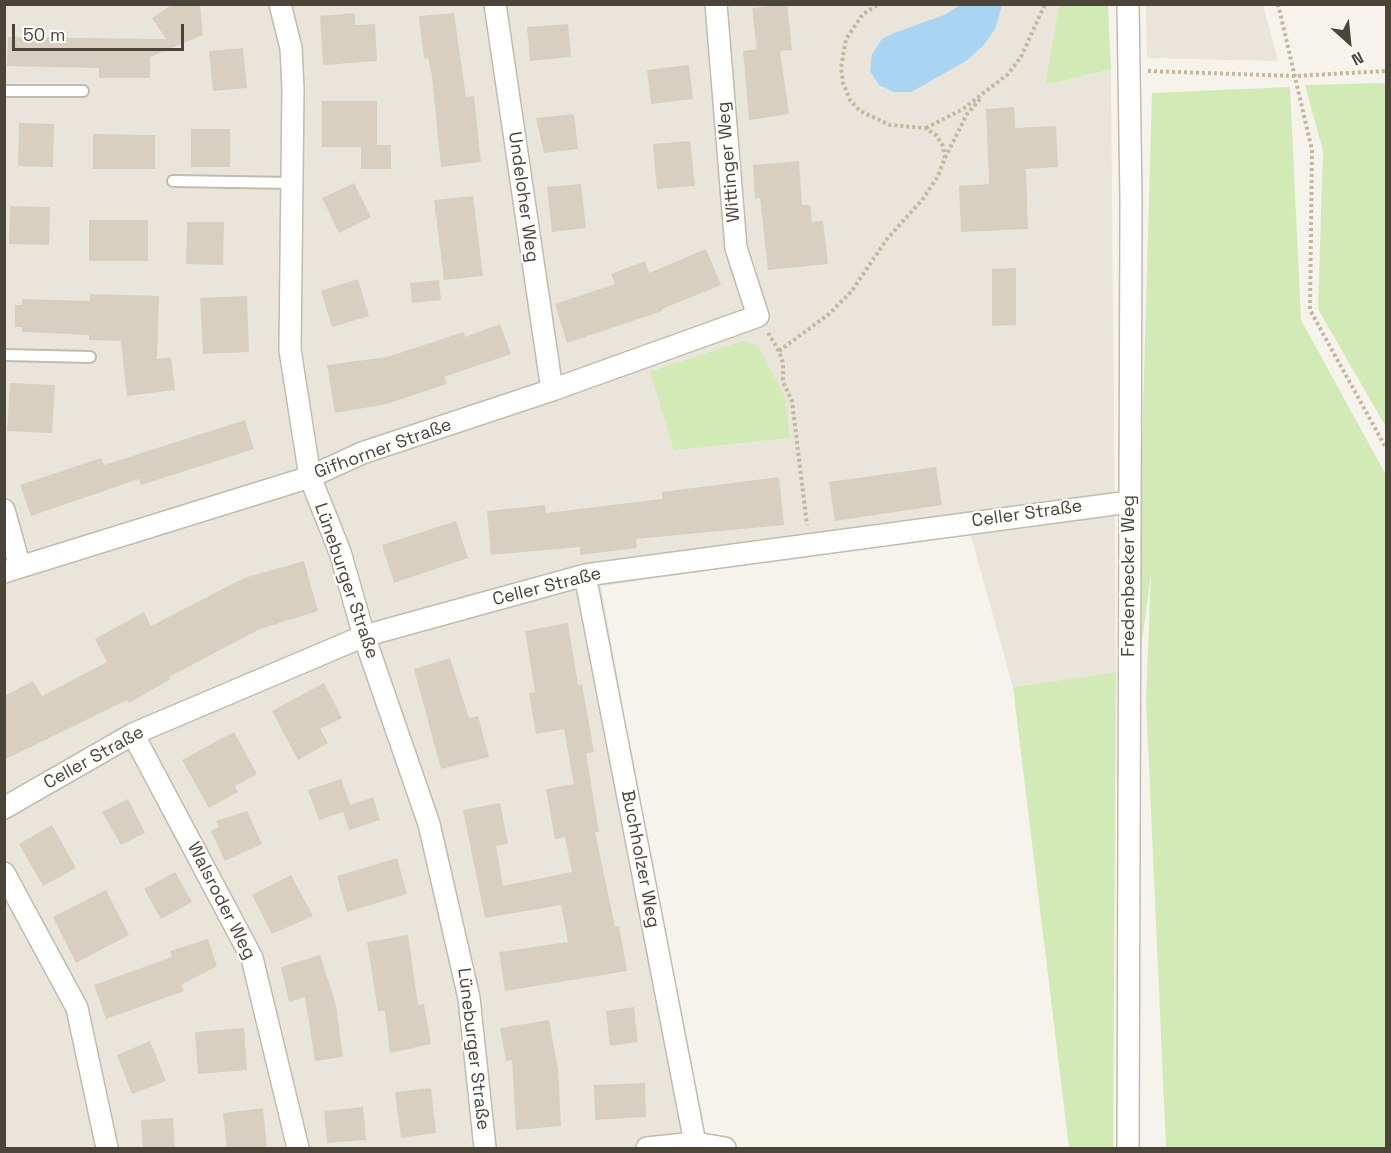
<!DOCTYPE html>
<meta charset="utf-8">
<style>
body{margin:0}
#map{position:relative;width:1391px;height:1153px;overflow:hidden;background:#f6f3ec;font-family:"Space Grotesk",sans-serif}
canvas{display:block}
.frame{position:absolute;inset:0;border:6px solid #4b4439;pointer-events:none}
.north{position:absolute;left:1319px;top:12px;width:60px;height:60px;-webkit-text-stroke:4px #fff;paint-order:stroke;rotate:153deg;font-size:16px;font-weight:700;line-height:24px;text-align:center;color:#4b4439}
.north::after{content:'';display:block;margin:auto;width:21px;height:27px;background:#4b4439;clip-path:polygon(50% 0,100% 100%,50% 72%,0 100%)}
.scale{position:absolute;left:12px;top:24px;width:172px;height:27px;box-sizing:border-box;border:3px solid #4b4439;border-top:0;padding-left:8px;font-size:18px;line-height:21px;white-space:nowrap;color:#4b4439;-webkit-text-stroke:4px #fff;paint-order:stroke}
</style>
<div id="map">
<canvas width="1391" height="1153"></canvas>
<div class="frame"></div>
<div class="north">N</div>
<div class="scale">50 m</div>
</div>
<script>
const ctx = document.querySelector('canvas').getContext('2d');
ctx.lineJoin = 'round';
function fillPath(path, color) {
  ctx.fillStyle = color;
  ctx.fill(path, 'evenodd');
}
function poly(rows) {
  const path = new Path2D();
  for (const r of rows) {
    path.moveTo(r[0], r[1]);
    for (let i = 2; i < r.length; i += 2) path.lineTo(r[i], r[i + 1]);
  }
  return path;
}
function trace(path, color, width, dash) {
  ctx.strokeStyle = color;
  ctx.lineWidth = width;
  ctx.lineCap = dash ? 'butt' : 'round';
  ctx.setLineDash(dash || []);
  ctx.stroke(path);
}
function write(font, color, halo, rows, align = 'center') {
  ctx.font = font + ' "Space Grotesk",sans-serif';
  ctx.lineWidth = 4.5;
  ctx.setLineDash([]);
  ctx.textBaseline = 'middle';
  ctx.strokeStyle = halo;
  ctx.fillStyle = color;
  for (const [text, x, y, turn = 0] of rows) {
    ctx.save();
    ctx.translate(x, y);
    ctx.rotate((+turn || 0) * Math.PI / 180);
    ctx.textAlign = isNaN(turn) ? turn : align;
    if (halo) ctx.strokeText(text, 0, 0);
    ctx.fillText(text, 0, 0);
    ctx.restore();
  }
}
fillPath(poly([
 [5,5,1059,5,1045,85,1111,69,1116,672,1013,687,970,533,601,586,702,1148,5,1148],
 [1146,5,1263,5,1278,61,1147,58]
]), '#eae5da');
fillPath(poly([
 [1059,5,1108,5,1111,69,1045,85],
 [1386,83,1386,427,1318,309,1323,151,1305,85],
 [1290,87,1301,320,1386,475,1386,1148,1166,1148,1146,699,1151,574,1135,693,1152,93],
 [743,341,758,346,784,395,790,438,674,450,650,372],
 [1116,672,1113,1148,1069,1148,1013,687]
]), '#d2eab5');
fillPath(poly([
 [962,4,1002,5,995,29,983,46,966,61,911,92,894,92,879,85,870,71,872,54,882,39,894,33,944,15]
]), '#a9d4f2');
fillPath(poly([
 [173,4,200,4,203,35,150,57,150,78,99,78,99,68,7,66,8,37,166,39,152,18],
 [787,4,792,50,780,51,789,114,749,120,743,51,757,49,752,8],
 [355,13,355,25,375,24,377,61,323,65,320,16],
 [454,13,466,97,474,96,481,162,441,167,432,76,428,58,424,59,419,16],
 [568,24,571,57,530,61,527,27],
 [243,48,247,88,213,91,209,51],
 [689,65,693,99,651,104,647,70],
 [322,101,377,101,377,145,391,145,391,169,361,169,361,147,322,147],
 [1014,107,1015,128,1056,126,1058,167,1026,169,1028,229,961,232,959,186,989,184,986,109],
 [574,114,578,149,544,153,536,118],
 [19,123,54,124,53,167,18,166],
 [191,129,230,129,230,167,191,167],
 [93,134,155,135,155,169,93,169],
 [690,141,695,186,657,189,653,144],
 [799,161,802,205,810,205,812,222,823,221,828,264,768,270,760,198,755,199,753,165],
 [354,183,371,217,339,233,322,198],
 [581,184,586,228,552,232,547,187],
 [473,196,483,276,444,280,434,200],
 [10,206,50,207,49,245,9,244],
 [89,220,148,220,148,261,89,261],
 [187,222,224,222,223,265,186,264],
 [706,249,721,285,662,309,662,311,567,343,555,304,615,284,611,274,645,261,649,273],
 [1016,268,1016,325,992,326,992,269],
 [358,279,369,316,332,327,321,291],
 [439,280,441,300,412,303,410,283],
 [90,294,159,296,157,359,171,357,175,390,127,396,121,341,89,340,89,335,22,332,22,327,15,327,15,305,22,305,22,299,90,301],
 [247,296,249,352,203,354,200,298],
 [500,324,511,354,444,377,447,384,387,404,335,413,327,365,387,357,464,332,465,337],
 [10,383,55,385,52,433,7,431],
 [245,420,254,449,141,485,139,479,31,516,20,485,101,458,104,465],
 [936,467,942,505,835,521,829,482],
 [779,477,784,525,636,539,637,548,580,555,580,547,491,555,487,511,545,505,546,513,662,499,662,492],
 [456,521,468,558,394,583,382,545],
 [304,561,318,611,260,629,169,677,171,679,129,703,127,700,4,760,4,696,33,681,42,696,107,662,95,639,144,612,151,626,244,578],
 [568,623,578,685,582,684,594,752,586,753,599,832,595,832,615,927,619,926,627,971,505,991,499,952,568,942,561,905,485,918,463,810,500,803,508,844,496,846,503,886,572,872,565,837,555,839,546,789,574,784,564,729,536,734,529,693,535,692,525,631],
 [450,658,469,718,478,716,489,757,441,769,414,669],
 [324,683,342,718,320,729,328,743,298,760,272,711],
 [234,732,257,774,235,786,238,792,209,808,182,760],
 [341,779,350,805,373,797,380,820,349,830,343,812,319,820,308,790],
 [128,799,145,833,121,845,102,812],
 [247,811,262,844,225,861,211,831,219,827,216,821],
 [52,825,76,868,43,886,19,844],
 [397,858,407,894,347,912,337,876],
 [175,872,192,902,161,919,144,889],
 [291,875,313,916,272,934,252,895],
 [106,890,129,935,76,963,53,917],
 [408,935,418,1005,424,1004,431,1044,390,1053,385,1011,378,1011,367,942],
 [208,939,217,966,181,985,184,991,106,1019,94,985,172,957,170,951],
 [320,955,336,1005,343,1057,315,1061,305,997,289,1002,281,967],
 [634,1007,638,1042,610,1046,606,1011],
 [549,1020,558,1069,561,1126,516,1130,512,1060,506,1061,500,1028],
 [244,1028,247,1070,198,1074,195,1032],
 [150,1041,166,1081,132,1094,117,1055],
 [645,1083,646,1117,595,1120,594,1085],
 [431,1088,436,1133,401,1138,395,1092],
 [363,1107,366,1140,327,1143,324,1111],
 [263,1108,267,1149,227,1149,223,1113],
 [173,1118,175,1149,143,1149,141,1120]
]), '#d8cfc1');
const service = poly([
 [4,91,83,91],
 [173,181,292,183],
 [4,355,90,357]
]);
const minor = poly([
 [280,4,291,48,293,88,290,350,310,477,340,552,364,636,429,824,469,998,485,1148],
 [495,4,552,390],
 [4,510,20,567],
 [4,572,310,477,362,453,552,390,758,316,736,248,716,4],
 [585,575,695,1143],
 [133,734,252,958,298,1148],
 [4,808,133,734,364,636,585,575,1129,502],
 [4,873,77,1008,107,1148],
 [647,1148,695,1143,725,1148],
 [1128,1148,1131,200,1128,4]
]);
trace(service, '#c2bbae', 14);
trace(minor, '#c2bbae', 24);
trace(poly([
 [1278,4,1312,150,1310,310,1386,448],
 [1148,71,1295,76,1386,71],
 [926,128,963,109,1008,74,1021,57,1045,4],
 [945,158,967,114,981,98],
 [768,333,779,351,783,363,783,382,792,401,807,525],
 [779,351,829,314,851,292,887,239,922,200,937,178,945,158,943,146,936,135,925,128,890,125,860,111,850,100,843,83,841,68,846,39,863,14,879,4]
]), '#c4b79f', 4, [3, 3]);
trace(service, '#fff', 10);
trace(minor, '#fff', 21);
write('18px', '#4b4439', '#fff', [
 ["Wittinger Weg",729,162,-95],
 ["Undeloher Weg",523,197,82],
 ["Gifhorner Straße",383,449,-20],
 ["Celler Straße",1027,514,-8],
 ["Fredenbecker Weg",1129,576,-90],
 ["Lüneburger Straße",346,581,71],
 ["Celler Straße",547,587,-14],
 ["Celler Straße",94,758,-29],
 ["Buchholzer Weg",640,859,79],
 ["Walsroder Weg",221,901,63],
 ["Lüneburger Straße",473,1049,83]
]);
</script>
